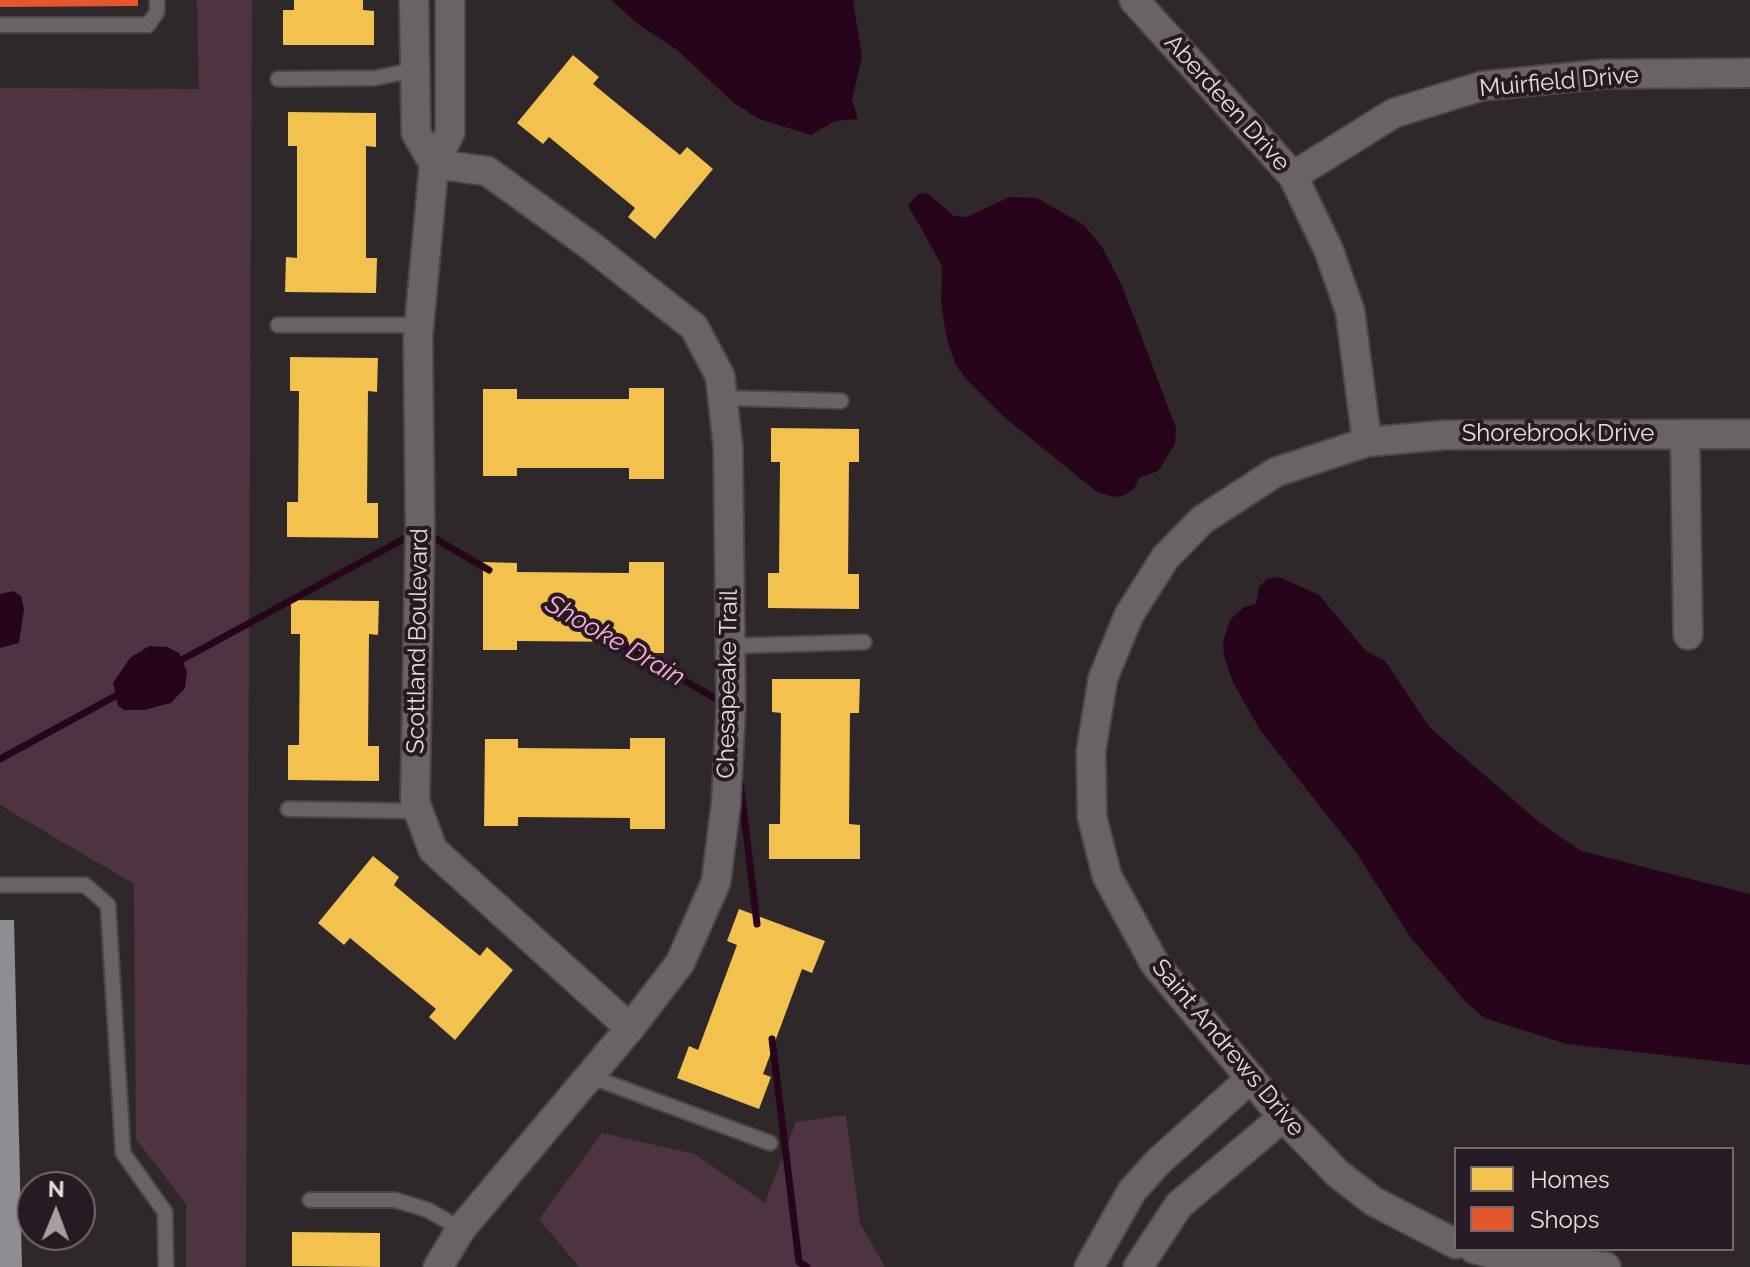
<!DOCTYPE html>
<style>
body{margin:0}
#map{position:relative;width:1750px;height:1267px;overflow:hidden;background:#2e282b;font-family:Raleway,sans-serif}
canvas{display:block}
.legend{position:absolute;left:1454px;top:1147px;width:280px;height:104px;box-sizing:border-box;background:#271a22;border:2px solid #73686f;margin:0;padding:10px 14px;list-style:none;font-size:24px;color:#e6dde2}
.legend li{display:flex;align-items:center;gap:16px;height:40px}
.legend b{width:40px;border:2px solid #73686f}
.north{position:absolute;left:16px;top:1171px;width:80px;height:80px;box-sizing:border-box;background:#271a22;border:2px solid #73686f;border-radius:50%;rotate:1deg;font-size:22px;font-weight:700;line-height:32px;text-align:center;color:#e6dde2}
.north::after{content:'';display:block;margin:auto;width:28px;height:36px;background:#a69ea2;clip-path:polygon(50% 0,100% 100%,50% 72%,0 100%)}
</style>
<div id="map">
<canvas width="1750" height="1267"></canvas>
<ul class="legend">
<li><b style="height:22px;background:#f2c14e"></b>Homes</li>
<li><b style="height:22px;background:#e4572e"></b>Shops</li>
</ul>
<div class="north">N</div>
</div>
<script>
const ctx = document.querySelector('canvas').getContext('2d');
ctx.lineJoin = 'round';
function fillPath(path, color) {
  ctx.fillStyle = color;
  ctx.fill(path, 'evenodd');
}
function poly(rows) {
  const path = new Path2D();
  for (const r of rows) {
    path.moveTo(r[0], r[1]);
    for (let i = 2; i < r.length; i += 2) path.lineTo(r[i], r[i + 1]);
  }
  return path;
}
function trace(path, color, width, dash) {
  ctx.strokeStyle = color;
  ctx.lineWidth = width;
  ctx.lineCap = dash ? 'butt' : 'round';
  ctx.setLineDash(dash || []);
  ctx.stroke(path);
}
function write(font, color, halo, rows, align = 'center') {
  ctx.font = font + ' Raleway,sans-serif';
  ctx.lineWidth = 8;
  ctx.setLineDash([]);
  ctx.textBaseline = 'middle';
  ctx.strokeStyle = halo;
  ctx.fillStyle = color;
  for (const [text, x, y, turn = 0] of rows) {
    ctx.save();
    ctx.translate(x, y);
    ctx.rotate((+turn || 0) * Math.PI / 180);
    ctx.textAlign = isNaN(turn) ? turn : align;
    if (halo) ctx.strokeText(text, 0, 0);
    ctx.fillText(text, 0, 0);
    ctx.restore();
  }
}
fillPath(poly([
 [197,0,252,0,246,1267,186,1267,186,1204,136,1139,134,884,0,805,0,88,199,89],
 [846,1115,860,1223,885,1267,579,1267,539,1219,602,1133,695,1154,765,1203,796,1122]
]), '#4e3343');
fillPath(poly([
 [611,0,853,0,862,57,852,99,858,119,835,121,811,135,759,119,734,103,676,49,638,24],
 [920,193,928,194,954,216,966,217,1010,197,1037,198,1084,225,1102,247,1123,288,1176,428,1175,444,1158,471,1139,478,1134,489,1125,495,1114,497,1097,492,1003,416,966,379,955,364,947,339,941,304,942,266,908,205],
 [1279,577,1319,595,1366,651,1385,661,1430,728,1540,823,1581,851,1750,894,1750,1065,1567,1044,1484,1018,1467,1003,1411,938,1355,851,1260,730,1233,682,1224,656,1223,642,1230,620,1244,607,1256,604,1259,587,1267,579],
 [14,591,21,596,24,609,19,643,0,648,0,594],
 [149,646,167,647,179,653,187,672,185,688,171,703,144,710,124,710,118,706,113,683,130,658]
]), '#27041c');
fillPath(poly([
 [294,0,363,0,363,10,374,11,374,45,283,45,283,10,294,10],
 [573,55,599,77,593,84,680,155,687,147,713,169,655,239,628,217,635,208,549,137,543,144,517,123],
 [288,112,376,113,376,147,366,146,366,258,377,258,376,293,285,292,286,257,297,258,297,146,288,146],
 [290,357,378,358,377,392,368,391,367,503,378,503,378,538,287,537,287,502,298,502,299,391,290,391],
 [629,388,664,388,664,479,629,479,629,468,517,468,517,476,483,476,483,389,517,389,517,399,629,399],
 [771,428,859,429,859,462,849,462,848,574,859,574,859,609,768,608,768,573,779,573,780,462,771,462],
 [483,562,517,563,517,572,629,573,629,562,664,562,664,653,629,653,629,642,517,641,517,650,483,650],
 [291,600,379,601,378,635,369,634,368,746,379,746,379,781,288,780,288,745,299,745,300,634,291,634],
 [772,679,860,679,859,713,850,713,849,824,860,825,860,859,769,859,769,824,780,824,781,713,772,712],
 [630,738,665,738,665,829,630,829,630,818,518,817,518,826,484,826,485,739,518,739,518,748,630,749],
 [373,856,399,877,394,885,480,956,487,947,513,970,455,1040,429,1017,436,1009,350,938,344,945,318,923],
 [739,909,825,941,812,973,802,969,763,1074,771,1077,759,1109,677,1078,689,1046,698,1050,737,945,727,941],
 [292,1232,380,1233,380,1267,292,1266]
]), '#f2c14e');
fillPath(poly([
 [0,0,138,0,138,6,0,7]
]), '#e4572e');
fillPath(poly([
 [0,920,14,920,22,1267,0,1267]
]), '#8d8d92');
trace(poly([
 [427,534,489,570],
 [608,637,722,702],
 [174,664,413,534],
 [0,759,121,693],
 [740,781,757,924],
 [772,1039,799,1262,807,1267]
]), '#27041c', 7);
const service = poly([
 [0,25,148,25,157,12,157,0],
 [278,79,375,78,414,70],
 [278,325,419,325],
 [722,398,841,401],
 [730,646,864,642],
 [288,809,419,811],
 [0,885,85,885,108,905,123,1153,165,1212,166,1267],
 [589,1076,770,1143],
 [310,1200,395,1200,428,1210,461,1229]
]);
const minor = poly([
 [414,0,416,133,434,164,450,133,450,0],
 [1134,0,1293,176,1329,251,1350,311,1367,442],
 [1293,176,1394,113,1482,86,1603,74,1750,73],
 [1685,434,1688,635],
 [1456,1244,1373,1201,1337,1173,1283,1117,1155,964,1107,876,1092,817,1091,751,1103,678,1129,615,1165,558,1202,520,1276,472,1367,442,1445,435,1750,434],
 [1474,1249,1493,1254,1606,1267],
 [438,1267,461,1229,630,1028,680,963,716,882,726,804,731,707,728,447,720,376,694,327,591,246,487,171,434,164,418,337,420,530,415,802,433,850,630,1028],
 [1089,1267,1132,1191,1158,1162,1251,1078],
 [1138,1267,1179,1205,1283,1117]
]);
trace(service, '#4c4649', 18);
trace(minor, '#4c4649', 32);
trace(service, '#686366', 14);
trace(minor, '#686366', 28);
write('24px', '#e6dde2', '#271a22', [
 ["Muirfield Drive",1559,82,-5],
 ["Aberdeen Drive",1227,103,48],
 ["Shorebrook Drive",1558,434],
 ["Scottland Boulevard",418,641,-89],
 ["Chesapeake Trail",728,684,-89],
 ["Saint Andrews Drive",1228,1048,50]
]);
write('italic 26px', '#faacdb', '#271a22', [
 ["Shooke Drain",615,641,30]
]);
</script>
